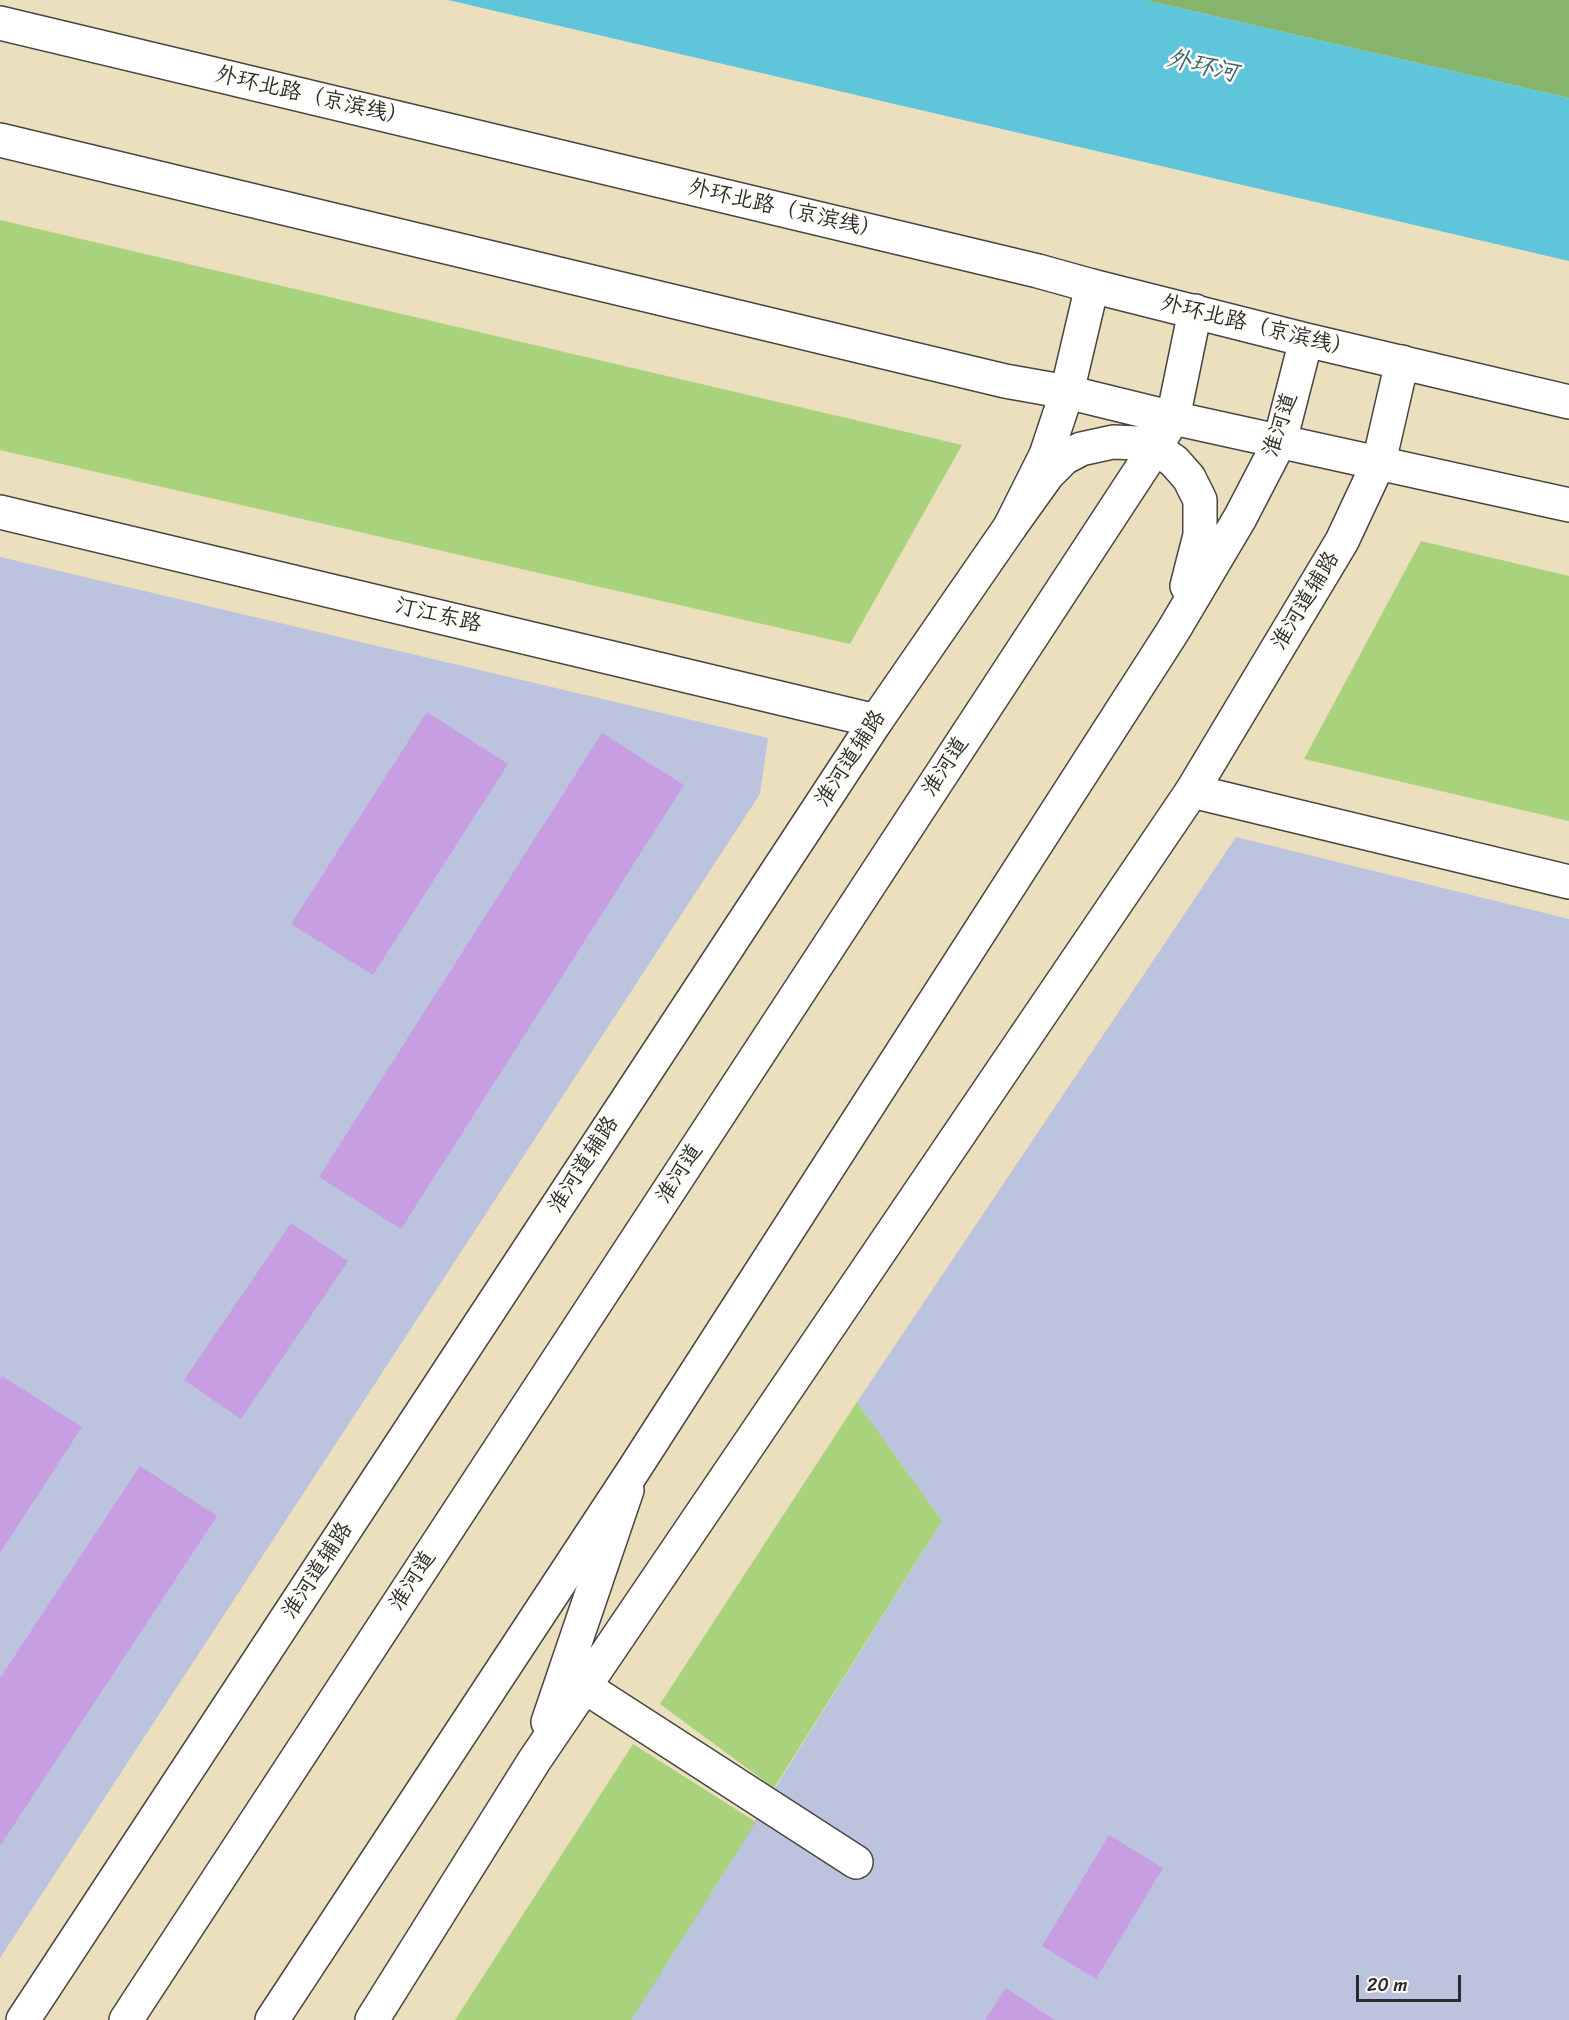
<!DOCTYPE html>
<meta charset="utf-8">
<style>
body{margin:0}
#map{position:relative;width:1569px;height:2020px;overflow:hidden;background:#ecdfbe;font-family:Sriracha,sans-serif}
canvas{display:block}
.scale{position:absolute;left:1356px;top:1975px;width:105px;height:27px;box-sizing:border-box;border:3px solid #2b2b2b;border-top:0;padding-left:8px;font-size:18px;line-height:21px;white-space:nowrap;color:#2b2b2b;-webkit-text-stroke:4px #fdfcf7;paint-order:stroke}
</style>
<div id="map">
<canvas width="1569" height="2020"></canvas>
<div class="scale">20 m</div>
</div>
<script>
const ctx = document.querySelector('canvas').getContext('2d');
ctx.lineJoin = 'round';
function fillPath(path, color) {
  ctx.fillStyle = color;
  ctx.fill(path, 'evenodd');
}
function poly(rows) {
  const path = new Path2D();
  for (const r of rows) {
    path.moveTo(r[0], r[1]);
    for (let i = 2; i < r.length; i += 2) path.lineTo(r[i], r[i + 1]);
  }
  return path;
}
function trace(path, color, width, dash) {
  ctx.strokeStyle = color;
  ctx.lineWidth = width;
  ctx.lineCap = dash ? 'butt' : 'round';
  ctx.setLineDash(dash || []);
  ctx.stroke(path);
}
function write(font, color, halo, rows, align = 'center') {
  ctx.font = font + ' Sriracha,"LXGW WenKai TC",sans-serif';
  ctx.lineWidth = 5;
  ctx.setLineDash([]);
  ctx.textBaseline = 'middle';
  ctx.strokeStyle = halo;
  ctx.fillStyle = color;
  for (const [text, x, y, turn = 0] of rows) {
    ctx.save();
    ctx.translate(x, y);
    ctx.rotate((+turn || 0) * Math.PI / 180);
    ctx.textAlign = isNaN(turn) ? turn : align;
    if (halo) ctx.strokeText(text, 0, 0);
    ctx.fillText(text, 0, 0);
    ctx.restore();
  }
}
fillPath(poly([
 [0,557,768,738,760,794,0,1958],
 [1236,837,1569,919,1569,2020,630,2020,942,1521,857,1402]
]), '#bcc3de');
fillPath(poly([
 [0,220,962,445,850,644,0,450],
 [1421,541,1569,576,1569,821,1304,759],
 [857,1402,942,1521,774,1788,660,1704],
 [633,1744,756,1822,631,2020,455,2020]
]), '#a9d27d');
fillPath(poly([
 [1145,0,1569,0,1569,98]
]), '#86b46c');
fillPath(poly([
 [448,0,1145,0,1569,98,1569,261]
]), '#5ec5db');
fillPath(poly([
 [427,712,508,764,373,975,291,924],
 [602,733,684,785,401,1229,319,1177],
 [291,1223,348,1261,241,1419,184,1380],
 [2,1376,82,1427,0,1553,0,1380],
 [140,1466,217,1516,0,1846,0,1678],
 [1109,1835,1163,1868,1096,1979,1042,1946],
 [1006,1988,1055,2020,985,2020]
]), '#c89ee3');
const minor = poly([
 [0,512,876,721],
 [1192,791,1569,882],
 [585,1687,856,1862]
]);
const major = poly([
 [548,1722,627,1490],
 [23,2020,876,721,1010,527,1046,455,1067,392,1092,286],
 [372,2020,534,1761,1192,791,1342,541,1379,462,1402,362]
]);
const highway = poly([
 [0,23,1038,271,1092,286,1306,340,1569,402],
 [0,140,1005,381,1067,392,1173,418,1569,505],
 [1010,527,1048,474,1064,458,1081,449,1113,442,1138,443,1155,448,1174,461,1189,478,1200,500,1200,535,1187,586],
 [126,2020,1155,448,1173,418,1195,311],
 [272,2020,633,1471,1173,631,1240,518,1280,441,1306,340]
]);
trace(minor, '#484641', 36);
trace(major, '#484641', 36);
trace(highway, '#484641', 36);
trace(minor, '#fff', 33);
trace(major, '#fff', 33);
trace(highway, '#fff', 33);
write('22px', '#2b2b2b', '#fdfcf7', [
 ["外环北路（京滨线）",312,97,13],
 ["外环北路（京滨线）",785,210,13],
 ["外环北路（京滨线）",1257,327,14],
 ["淮河道",1281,425,-72],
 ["淮河道辅路",1306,601,-59],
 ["汀江东路",438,616,13],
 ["淮河道辅路",851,759,-57],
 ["淮河道",946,767,-57],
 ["淮河道辅路",584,1165,-57],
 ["淮河道",680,1174,-57],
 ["淮河道辅路",318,1571,-57],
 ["淮河道",413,1581,-57]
]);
write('italic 24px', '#3d6169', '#fdfcf7', [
 ["外环河",1202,67,13]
]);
</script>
